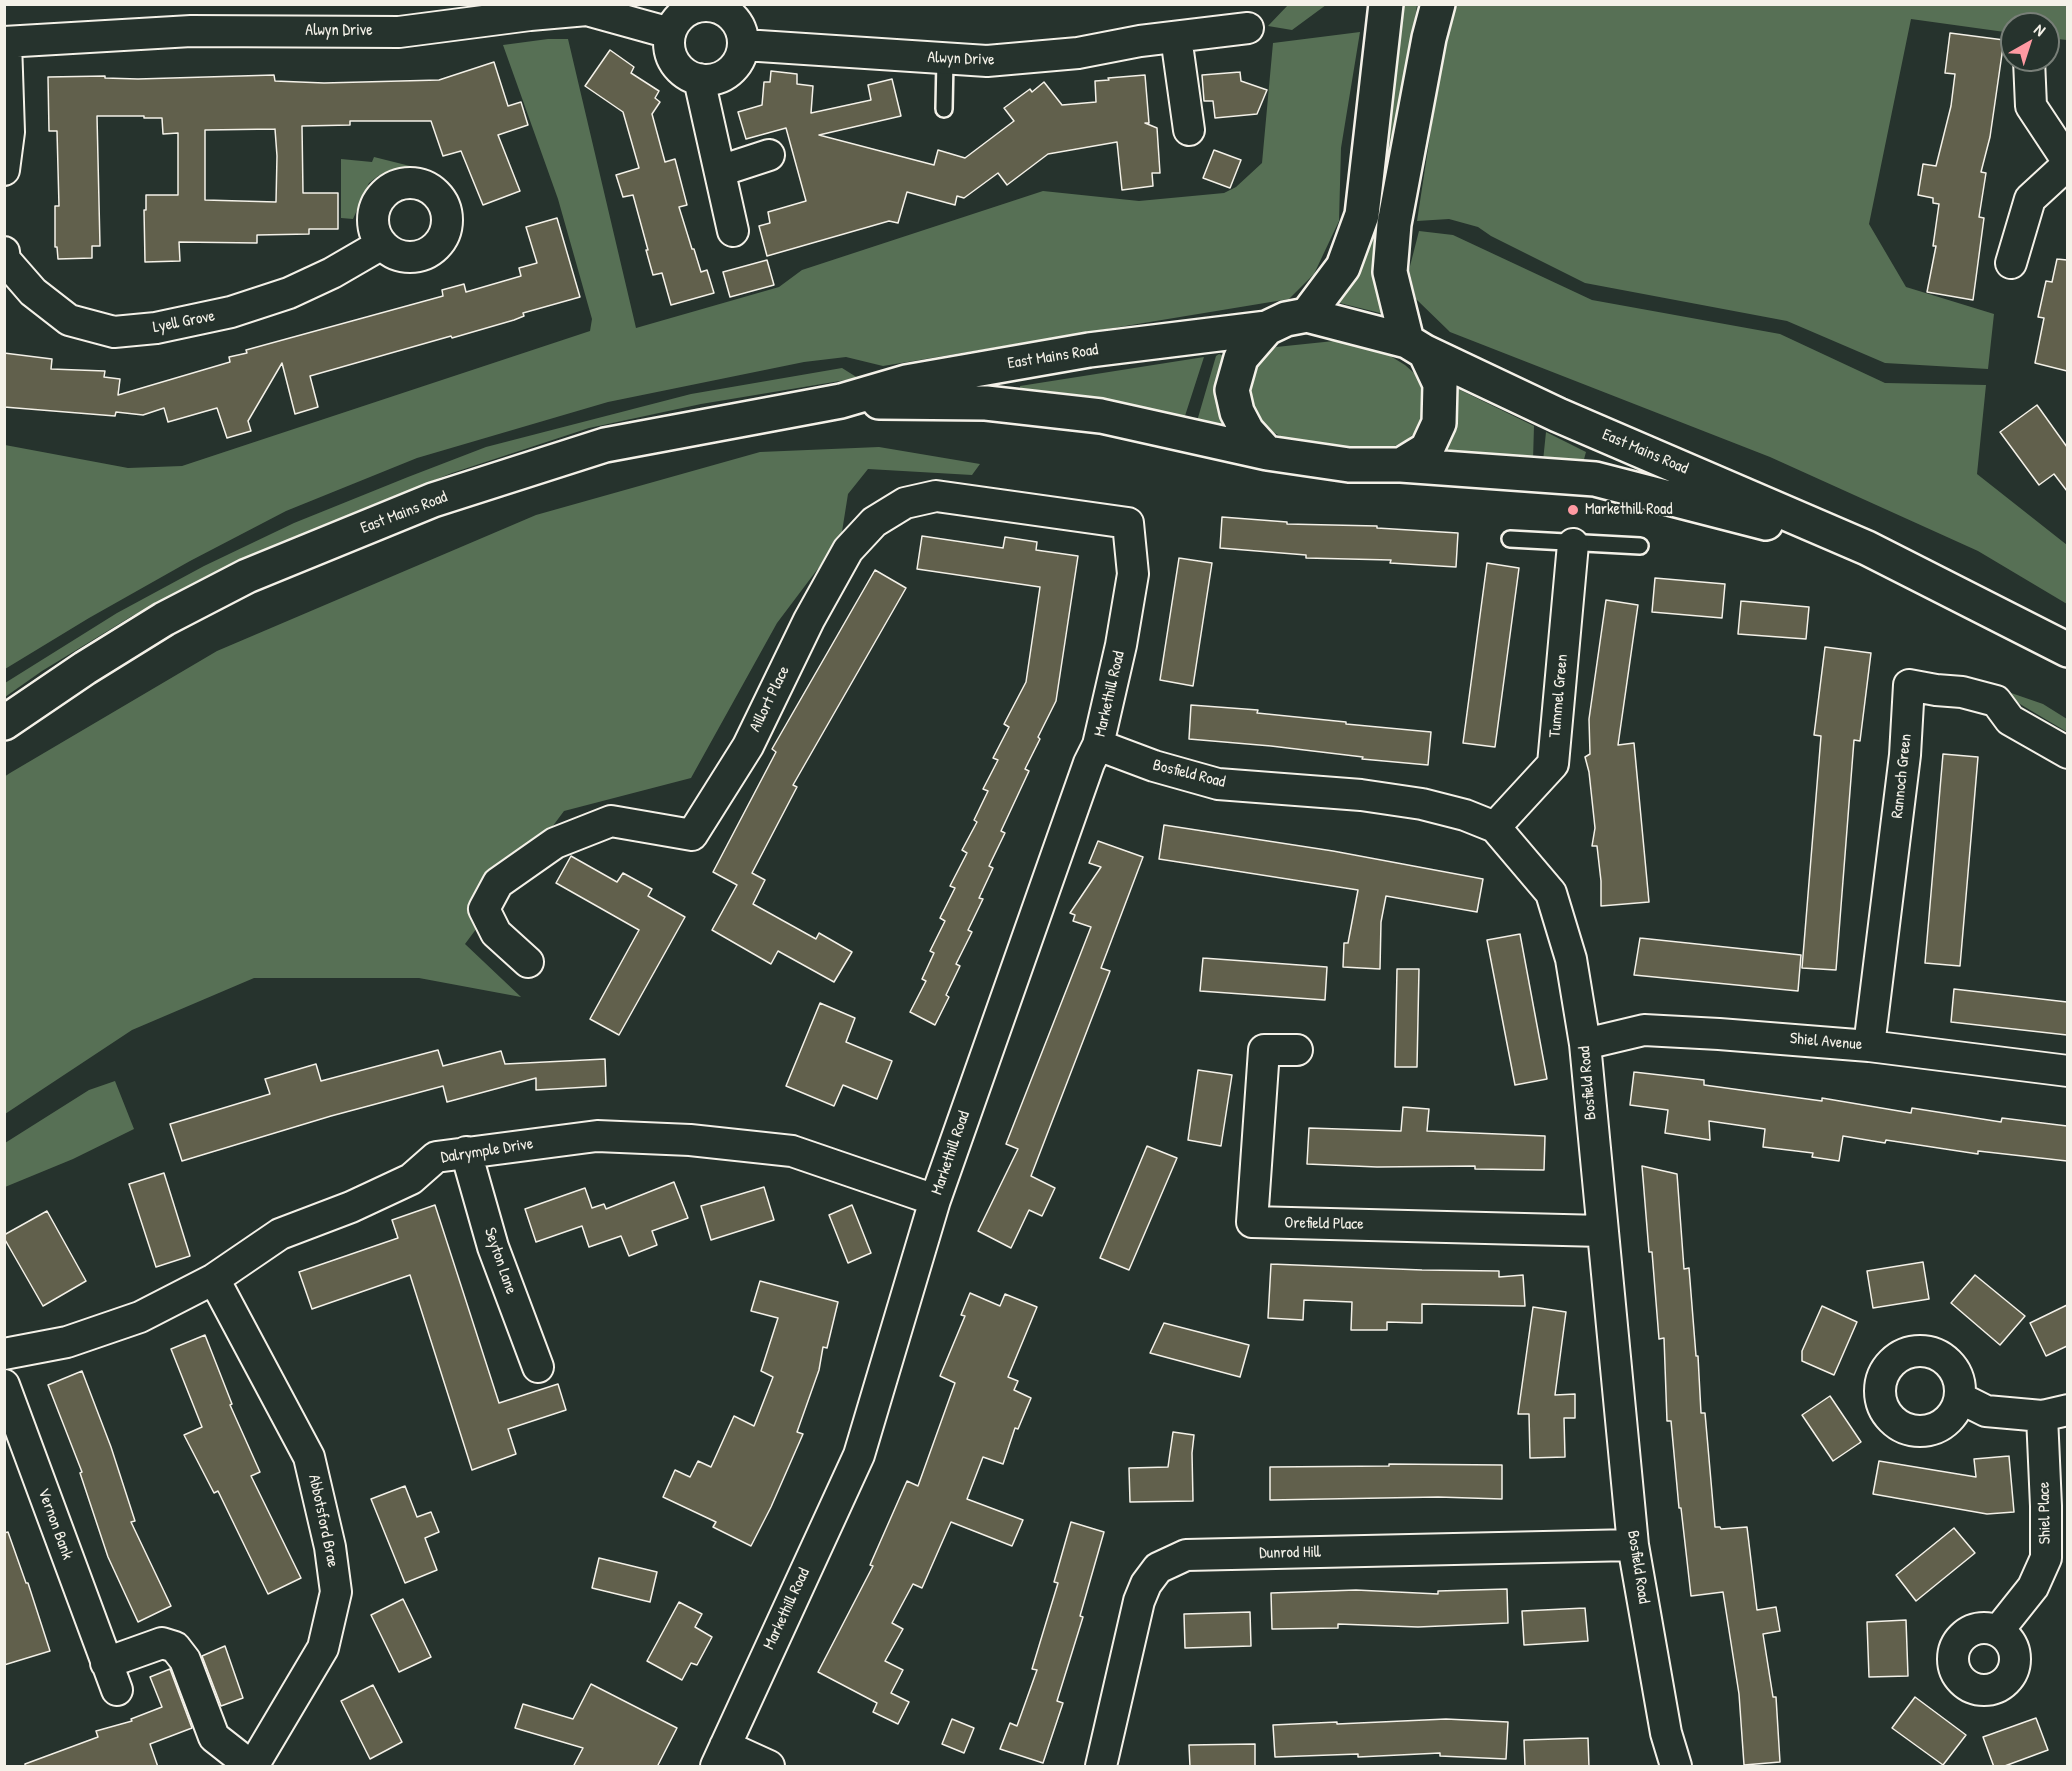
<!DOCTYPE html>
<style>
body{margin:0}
#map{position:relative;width:2072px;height:1771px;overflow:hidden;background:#26332d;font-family:"Patrick Hand",sans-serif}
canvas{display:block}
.frame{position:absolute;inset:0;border:6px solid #f4f1e8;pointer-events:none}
.north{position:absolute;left:2000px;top:12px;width:60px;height:60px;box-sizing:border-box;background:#26332d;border:2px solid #787f78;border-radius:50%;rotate:39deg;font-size:16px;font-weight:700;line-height:24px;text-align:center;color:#f4f1e8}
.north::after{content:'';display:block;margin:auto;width:21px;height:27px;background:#ff9aa2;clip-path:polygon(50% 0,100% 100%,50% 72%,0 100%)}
</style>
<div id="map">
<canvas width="2072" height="1771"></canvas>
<div class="frame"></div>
<div class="north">N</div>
</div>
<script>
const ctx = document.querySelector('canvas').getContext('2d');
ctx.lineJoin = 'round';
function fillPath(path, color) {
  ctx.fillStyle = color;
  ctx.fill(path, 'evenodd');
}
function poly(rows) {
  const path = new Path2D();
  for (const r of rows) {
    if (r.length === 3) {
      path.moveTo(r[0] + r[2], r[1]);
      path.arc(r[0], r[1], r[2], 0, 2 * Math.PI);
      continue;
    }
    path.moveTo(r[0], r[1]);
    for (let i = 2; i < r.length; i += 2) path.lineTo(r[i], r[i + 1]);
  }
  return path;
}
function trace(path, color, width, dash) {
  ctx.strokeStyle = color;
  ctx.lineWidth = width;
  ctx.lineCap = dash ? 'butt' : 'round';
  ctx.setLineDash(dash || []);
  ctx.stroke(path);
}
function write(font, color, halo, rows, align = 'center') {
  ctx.font = font + ' "Patrick Hand",sans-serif';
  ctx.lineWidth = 4.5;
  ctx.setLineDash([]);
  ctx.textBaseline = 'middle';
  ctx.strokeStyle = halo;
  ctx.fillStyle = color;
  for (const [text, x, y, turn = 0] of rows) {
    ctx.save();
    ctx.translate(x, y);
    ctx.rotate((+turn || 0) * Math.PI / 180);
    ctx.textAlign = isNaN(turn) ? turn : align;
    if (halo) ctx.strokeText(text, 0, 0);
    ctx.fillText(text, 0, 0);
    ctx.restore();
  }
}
fillPath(poly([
 [1288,5,1289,4,1332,5,1326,5,1292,30,1268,26],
 [1398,5,1417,5,1385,229,1372,226],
 [1450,5,2067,5,2067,40,2048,38,2048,24,2012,24,2012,33,1911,19,1869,224,1906,287,1994,314,1988,369,1885,363,1787,321,1585,283,1491,236,1478,227,1449,219,1417,221],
 [1360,32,1341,148,1339,221,1314,274,1289,299,883,366,846,357,804,362,608,402,417,458,286,511,190,561,89,618,5,669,5,445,128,468,182,466,590,331,592,319,558,199,503,45,548,39,568,39,636,328,779,287,802,270,1043,191,1139,201,1224,193,1236,187,1262,163,1273,43],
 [374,157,418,168,393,169,378,176,369,183,353,219,341,218,341,159,372,162],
 [1419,231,1453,235,1592,300,1780,334,1885,383,1986,385,1977,474,2067,545,2067,604,1978,551,1770,457,1450,332,1416,299,1409,270],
 [1369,236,1383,241,1384,314,1336,302],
 [1334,341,1379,349,1405,365,1414,373,1425,390,1428,401,1421,427,1407,440,1389,449,1352,452,1287,440,1266,428,1255,416,1248,397,1248,380,1255,363,1276,347],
 [1219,354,1225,356,1225,365,1216,398,1224,432,1195,428,1216,356],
 [1204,357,1183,422,1021,394,1020,386],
 [842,368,858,378,701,404,589,428,452,473,355,512,243,561,132,616,42,671,5,697,5,683,117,613,204,566,294,523,408,477,486,447,691,394],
 [1454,387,1534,426,1533,460,1442,457,1457,423],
 [1546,432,1586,452,1583,463,1543,461],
 [879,447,980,464,972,475,868,469,848,494,841,538,777,623,691,778,564,811,465,944,521,997,419,978,254,978,132,1030,5,1114,4,777,10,773,217,651,536,515,760,452],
 [1988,685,2043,704,2067,719,2067,732],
 [115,1081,134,1129,73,1159,5,1187,5,1143,89,1090]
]), '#577055');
const building = poly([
 [1950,33,2004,40,1990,137,1981,172,1986,173,1979,217,1984,218,1973,300,1927,292,1936,246,1933,246,1939,204,1933,203,1933,198,1918,195,1923,164,1936,166,1951,106,1955,74,1945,73,1950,33],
 [610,50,634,67,631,73,659,91,655,98,660,102,652,114,665,162,675,159,687,205,679,207,692,249,694,249,701,272,707,270,714,293,671,305,662,273,653,275,646,250,648,250,633,195,623,197,616,175,639,168,623,112,585,86,610,50],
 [494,62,508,106,521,102,528,125,498,135,520,191,483,205,461,151,443,156,431,121,350,121,350,125,302,126,303,193,338,193,338,229,309,229,309,234,257,235,257,243,179,242,180,261,145,262,144,210,146,210,146,195,178,195,178,133,163,134,162,118,144,118,144,116,97,116,100,246,92,246,92,258,58,259,57,247,55,247,55,206,59,206,57,131,49,131,48,77,105,76,105,78,138,79,274,75,275,81,324,83,439,80,494,62],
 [275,129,277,156,276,202,205,200,205,130,275,129],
 [771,71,797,74,797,84,813,86,811,113,871,100,868,85,892,79,901,116,819,135,934,165,938,150,965,158,1014,121,1004,108,1030,89,1032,92,1044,82,1062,105,1096,102,1095,81,1109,80,1108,78,1145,75,1149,123,1145,123,1157,128,1160,173,1152,173,1153,186,1122,190,1117,142,1048,154,1007,185,998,173,964,198,957,196,955,205,907,192,898,223,889,221,767,256,759,226,770,223,768,212,806,201,786,128,746,139,738,112,762,105,764,82,770,82,771,71],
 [1240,72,1241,81,1267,90,1257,114,1215,118,1213,101,1204,101,1202,75,1240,72],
 [1214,150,1241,160,1230,188,1203,178,1214,150],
 [557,218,580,297,523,313,524,316,514,320,452,338,451,336,310,376,318,407,295,414,282,363,248,421,251,431,227,438,217,408,168,422,164,408,143,415,116,412,115,416,4,407,4,353,52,359,51,369,105,371,104,377,120,379,118,395,230,362,229,357,247,353,246,350,443,296,442,290,464,284,466,292,521,276,519,268,537,263,526,227,557,218],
 [2057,259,2067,260,2067,371,2035,363,2044,318,2038,317,2046,281,2052,282,2057,259],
 [767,260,774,285,730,297,723,272,767,260],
 [2037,405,2067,447,2067,491,2054,474,2039,485,2000,432,2037,405],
 [1222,517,1287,522,1287,524,1377,526,1377,528,1458,533,1456,567,1390,563,1391,560,1306,558,1306,555,1220,548,1222,517],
 [922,536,1003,548,1005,537,1037,542,1036,550,1078,556,1056,701,1038,737,1040,739,1025,769,1029,771,1001,831,1005,833,989,866,993,868,979,898,983,899,968,930,972,932,956,964,960,966,946,995,949,997,935,1025,910,1012,926,981,922,979,934,953,930,951,945,921,940,918,955,888,950,886,967,853,962,850,977,822,974,820,988,791,983,789,998,760,993,758,1009,727,1004,724,1026,682,1040,587,917,569,922,536],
 [1179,558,1212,563,1193,686,1160,680,1179,558],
 [1487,563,1519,568,1495,747,1463,743,1487,563],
 [875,570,906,588,793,785,797,787,752,873,765,880,753,904,816,939,819,933,852,952,834,982,778,951,771,964,712,930,737,885,713,872,776,752,772,749,875,570],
 [1655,578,1725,584,1722,618,1652,612,1655,578],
 [1606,600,1638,605,1618,745,1634,743,1649,902,1601,906,1601,881,1597,846,1592,846,1595,828,1589,772,1585,757,1590,754,1589,719,1606,600],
 [1741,601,1809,607,1806,639,1738,634,1741,601],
 [1825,647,1871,653,1860,741,1854,740,1836,970,1802,968,1821,736,1814,735,1825,647],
 [1191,705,1258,710,1257,713,1346,722,1346,724,1431,732,1428,765,1362,759,1363,757,1271,746,1189,739,1191,705],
 [1943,754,1978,757,1960,966,1925,963,1943,754],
 [1164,825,1333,851,1483,879,1477,912,1386,896,1381,922,1380,969,1343,967,1344,943,1348,943,1358,890,1159,859,1164,825],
 [1098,841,1143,857,1101,968,1110,971,1031,1176,1055,1188,1042,1216,1029,1210,1011,1248,978,1231,1018,1149,1006,1144,1091,927,1073,921,1075,915,1070,913,1101,867,1089,863,1098,841],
 [571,856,617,882,623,873,652,889,648,896,685,917,619,1035,590,1019,639,930,556,883,571,856],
 [1520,934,1547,1079,1515,1085,1487,940,1520,934],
 [1640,938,1801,955,1798,991,1634,975,1640,938],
 [1203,958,1327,967,1325,1000,1200,991,1203,958],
 [1397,969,1419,969,1417,1067,1395,1067,1397,969],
 [1954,989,2067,1002,2067,1035,1951,1022,1954,989],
 [820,1003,855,1018,846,1042,892,1061,877,1099,843,1085,834,1106,786,1086,820,1003],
 [438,1050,443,1066,501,1051,505,1064,605,1059,606,1086,536,1090,536,1078,447,1102,443,1086,331,1116,182,1161,170,1124,270,1094,265,1079,316,1064,321,1081,438,1050],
 [1198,1070,1232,1075,1221,1146,1188,1140,1198,1070],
 [1634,1072,1704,1080,1704,1085,1822,1101,1822,1098,1911,1113,1912,1108,2001,1122,2002,1118,2067,1126,2067,1161,1978,1151,1978,1154,1886,1140,1885,1143,1843,1136,1839,1161,1812,1157,1813,1153,1763,1147,1765,1129,1709,1121,1710,1140,1665,1133,1668,1110,1630,1105,1634,1072],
 [1403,1107,1429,1109,1427,1131,1545,1136,1544,1170,1475,1169,1475,1166,1377,1167,1307,1164,1309,1128,1401,1131,1403,1107],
 [1147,1146,1177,1158,1129,1270,1100,1258,1147,1146],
 [1642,1166,1677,1174,1684,1269,1689,1268,1696,1356,1698,1356,1701,1413,1705,1413,1715,1527,1720,1527,1721,1529,1747,1527,1757,1610,1776,1607,1780,1631,1763,1634,1773,1697,1776,1697,1780,1762,1744,1765,1739,1694,1723,1592,1691,1596,1681,1508,1679,1508,1671,1421,1667,1421,1664,1338,1659,1339,1652,1252,1649,1252,1642,1166],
 [164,1173,190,1256,156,1267,129,1184,164,1173],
 [674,1182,688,1218,652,1231,657,1245,629,1256,621,1236,589,1247,582,1226,536,1242,525,1209,585,1188,592,1208,604,1204,606,1209,674,1182],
 [764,1187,774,1220,711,1240,701,1206,764,1187],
 [435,1205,499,1403,558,1384,566,1410,508,1429,516,1454,472,1470,410,1275,312,1309,299,1272,398,1238,392,1220,435,1205],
 [852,1205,871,1253,848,1263,829,1215,852,1205],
 [47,1211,86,1281,43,1306,4,1238,4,1235,47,1211],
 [1923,1262,1929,1299,1873,1308,1867,1271,1923,1262],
 [1271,1264,1422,1270,1499,1271,1499,1277,1523,1275,1525,1306,1422,1304,1422,1323,1387,1322,1387,1330,1351,1330,1352,1302,1304,1300,1303,1320,1268,1318,1271,1264],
 [1975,1275,2025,1316,2000,1345,1951,1303,1975,1275],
 [760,1281,838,1302,827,1348,823,1347,819,1370,797,1432,803,1434,771,1507,751,1546,713,1527,716,1522,663,1497,675,1470,690,1477,698,1461,711,1467,734,1416,754,1426,773,1377,761,1371,778,1318,751,1311,760,1281],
 [970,1293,1000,1306,1005,1294,1037,1307,1008,1377,1018,1381,1014,1390,1031,1398,1018,1429,1015,1428,1003,1464,983,1457,967,1499,1023,1520,1012,1546,951,1522,922,1588,913,1584,892,1623,903,1629,885,1661,903,1670,891,1693,909,1702,898,1724,873,1712,877,1703,818,1672,873,1566,870,1565,907,1481,918,1486,955,1383,940,1376,965,1316,961,1315,970,1293],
 [2067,1305,2067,1346,2046,1356,2030,1323,2067,1305],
 [1822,1306,1857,1322,1834,1375,1802,1361,1802,1351,1822,1306],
 [1533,1307,1566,1312,1555,1395,1575,1394,1575,1418,1564,1418,1565,1457,1530,1458,1529,1414,1518,1414,1533,1307],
 [1164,1323,1249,1345,1240,1377,1150,1353,1164,1323],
 [205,1335,232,1404,230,1405,260,1472,251,1476,301,1578,268,1594,218,1491,214,1493,184,1435,202,1427,171,1349,205,1335],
 [82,1371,111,1447,135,1521,131,1522,171,1606,138,1622,108,1557,80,1473,82,1472,48,1385,82,1371],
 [1830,1396,1861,1442,1833,1461,1802,1415,1830,1396],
 [1173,1432,1194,1435,1192,1453,1193,1501,1130,1502,1129,1468,1168,1467,1173,1432],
 [2009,1456,2014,1512,1987,1514,1873,1494,1879,1461,1976,1477,1974,1459,2009,1456],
 [1389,1464,1502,1465,1502,1499,1438,1497,1270,1500,1270,1467,1389,1466,1389,1464],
 [405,1486,417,1517,431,1512,439,1532,425,1538,437,1570,405,1583,371,1499,405,1486],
 [1071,1522,1104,1532,1080,1616,1083,1617,1057,1701,1063,1703,1043,1763,1000,1749,1010,1723,1017,1726,1037,1670,1032,1669,1058,1583,1054,1582,1071,1522],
 [1954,1528,1975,1553,1916,1601,1896,1575,1954,1528],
 [8,1532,26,1583,28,1583,50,1651,4,1665,4,1533,8,1532],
 [599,1558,657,1572,650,1602,592,1588,599,1558],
 [1507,1589,1508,1623,1418,1627,1338,1624,1338,1628,1272,1629,1271,1593,1356,1590,1438,1594,1438,1591,1507,1589],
 [403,1599,431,1657,399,1672,371,1615,403,1599],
 [679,1602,702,1614,695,1627,712,1637,697,1665,691,1663,682,1680,647,1661,679,1602],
 [1585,1608,1588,1641,1524,1645,1522,1611,1585,1608],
 [1250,1612,1251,1646,1185,1648,1184,1614,1250,1612],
 [1906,1620,1908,1676,1869,1677,1867,1622,1906,1620],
 [225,1646,243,1698,221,1706,202,1656,225,1646],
 [170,1669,192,1728,150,1744,158,1767,25,1767,25,1764,98,1737,96,1731,132,1721,131,1719,162,1707,150,1677,170,1669],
 [591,1684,677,1728,657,1767,573,1767,583,1748,515,1728,523,1704,573,1719,591,1684],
 [373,1685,402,1742,370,1759,341,1701,373,1685],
 [1915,1697,1966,1735,1943,1765,1892,1728,1915,1697],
 [2036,1718,2048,1750,2002,1767,1994,1767,1983,1737,2036,1718],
 [952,1719,974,1728,964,1753,942,1744,952,1719],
 [1446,1719,1508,1722,1506,1759,1440,1756,1440,1753,1358,1757,1358,1754,1275,1757,1273,1725,1337,1722,1337,1724,1446,1719],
 [1588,1738,1589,1767,1525,1767,1524,1740,1588,1738],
 [1255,1744,1255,1767,1190,1767,1189,1745,1255,1744]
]);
fillPath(building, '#61604c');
trace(building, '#f4f1e8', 1.5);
const lane = poly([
 [944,109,945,59],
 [1510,539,1640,546]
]);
const street = poly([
 [706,43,37],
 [1176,37,1189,130],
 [4,42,191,31,399,32,530,15,587,10,670,33],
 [744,45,987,61,1078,53,1140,41,1248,28],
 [2029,60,2031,106,2068,162],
 [699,79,733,231],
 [4,170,9,132,6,42],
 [720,171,769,155],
 [410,220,37],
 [4,252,5,260,33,292,69,320,114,332,156,328,231,312,289,293,332,273,382,244],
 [2011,263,2030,199,2068,164],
 [1098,745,1154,766,1218,784,1361,795,1422,804,1465,815,1495,827,1551,893,1571,959,1585,1044,1633,1545,1666,1733,1676,1766],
 [1495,827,1553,764,1573,544],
 [528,962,496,933,484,909,498,883,555,843,611,821,692,835,748,746,809,620,848,550,874,522,905,503,936,496,1128,523,1133,574,1121,645,1098,745,1089,763,935,1200,859,1455,716,1766],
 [1585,1044,1644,1030,1719,1034,1869,1046,2068,1071],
 [1869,1046,1905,755,1909,685,1936,690,1962,692,1996,701,2010,720,2068,753],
 [1297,1050,1264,1050,1252,1222,1602,1231],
 [466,1152,493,1247,538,1367],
 [214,1279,309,1457,330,1547,336,1592,323,1648,253,1766],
 [1920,1391,40],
 [4,1354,67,1342,140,1317,214,1279,280,1234,351,1207,411,1179,436,1157,597,1136,690,1140,792,1151,935,1200],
 [4,1385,117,1690],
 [1960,1398,1986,1411,2042,1416,2068,1410],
 [1984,1659,31],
 [1998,1631,2033,1587,2046,1558,2046,1506,2042,1416],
 [106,1663,162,1643,175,1647,185,1660,214,1737,251,1766],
 [725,1746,769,1766],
 [1101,1766,1139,1601,1146,1584,1158,1568,1186,1555,1633,1545]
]);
const secondary = poly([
 [1307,315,1407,341,1425,352,1440,384,1439,423,1427,449,1401,465,1349,465,1267,453,1247,431,1237,412,1232,390,1241,358,1267,328,1286,319,1307,315],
 [1307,315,1343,267,1362,215,1386,4],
 [1407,341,1390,272,1394,224,1429,38,1438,4],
 [1425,352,1558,415,1867,548,2068,650],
 [879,402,986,403,1101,416,1267,453],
 [1401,465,1595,479,1766,523],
 [4,723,85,668,164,619,247,576,433,500,605,445,841,401,906,382,1089,350,1267,328]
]);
trace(lane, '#f4f1e8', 20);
trace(street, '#f4f1e8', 34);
trace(secondary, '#f4f1e8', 38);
trace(lane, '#26332d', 15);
trace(street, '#26332d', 30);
trace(secondary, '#26332d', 33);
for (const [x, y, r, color] of [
 [1573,510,6,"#ff9aa2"]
]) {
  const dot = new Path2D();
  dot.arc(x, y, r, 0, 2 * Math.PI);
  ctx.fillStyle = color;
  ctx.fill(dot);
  trace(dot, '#26332d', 2);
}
write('16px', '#f4f1e8', '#26332d', [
 ["Alwyn Drive",339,31],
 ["Alwyn Drive",961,59,2],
 ["Lyell Grove",184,322,-11],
 ["East Mains Road",1053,357,-9],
 ["East Mains Road",1645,452,23],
 ["East Mains Road",404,513,-21],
 ["Markethill Road",1110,694,-77],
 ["Tummel Green",1559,696,-85],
 ["Aillort Place",770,699,-64],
 ["Bosfield Road",1189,774,14],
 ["Rannoch Green",1902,776,-84],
 ["Shiel Avenue",1826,1042,5],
 ["Bosfield Road",1588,1083,-95],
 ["Dalrymple Drive",487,1151,-9],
 ["Markethill Road",951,1153,-71],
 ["Orefield Place",1324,1224,1],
 ["Seyton Lane",500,1261,71],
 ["Shiel Place",2045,1513,-91],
 ["Abbotsford Brae",323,1521,78],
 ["Vernon Bank",55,1524,70],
 ["Dunrod Hill",1290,1553,-1],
 ["Bosfield Road",1638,1567,81],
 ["Markethill Road",787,1609,-65]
]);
write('16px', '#f4f1e8', '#26332d', [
 ["Markethill Road",1585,510]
], 'left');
</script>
